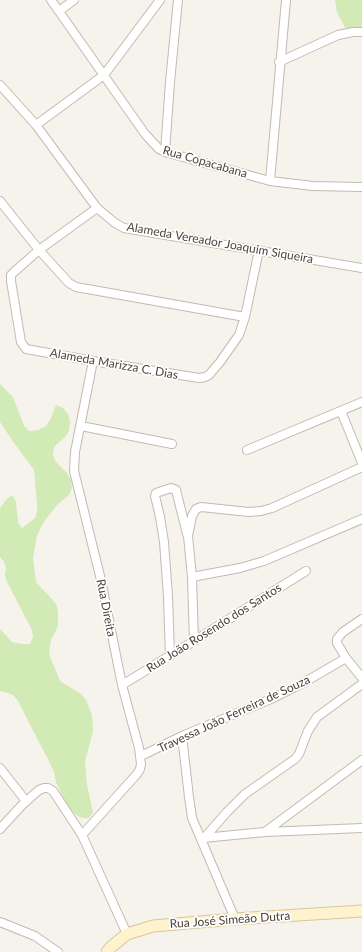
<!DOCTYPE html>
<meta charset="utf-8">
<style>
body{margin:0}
canvas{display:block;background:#f6f3ec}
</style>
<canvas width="362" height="952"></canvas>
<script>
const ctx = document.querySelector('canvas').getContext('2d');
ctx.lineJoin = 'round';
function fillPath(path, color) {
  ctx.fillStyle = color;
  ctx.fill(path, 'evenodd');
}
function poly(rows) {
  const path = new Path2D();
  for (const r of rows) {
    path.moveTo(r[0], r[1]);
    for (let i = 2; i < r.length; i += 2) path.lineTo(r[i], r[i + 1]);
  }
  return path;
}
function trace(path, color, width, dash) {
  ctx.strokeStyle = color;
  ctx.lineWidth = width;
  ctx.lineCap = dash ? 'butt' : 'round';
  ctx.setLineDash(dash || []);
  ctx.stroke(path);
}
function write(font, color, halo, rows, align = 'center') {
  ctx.font = font + ' Lato,sans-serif';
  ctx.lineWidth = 3.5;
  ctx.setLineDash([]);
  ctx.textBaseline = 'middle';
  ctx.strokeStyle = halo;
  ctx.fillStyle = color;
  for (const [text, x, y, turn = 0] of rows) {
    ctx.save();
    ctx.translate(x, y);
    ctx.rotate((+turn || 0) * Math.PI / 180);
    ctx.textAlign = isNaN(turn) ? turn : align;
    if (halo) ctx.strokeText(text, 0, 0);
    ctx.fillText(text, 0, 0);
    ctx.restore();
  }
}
fillPath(poly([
 [335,0,362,0,362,27,345,28,337,12],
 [0,384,13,397,24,426,29,431,38,430,46,426,50,420,56,405,63,408,68,414,70,421,69,431,65,437,54,447,53,455,56,462,67,473,71,480,72,488,69,495,57,505,43,523,37,536,33,558,36,582,51,598,56,604,58,611,58,626,51,640,49,654,60,681,81,694,86,700,92,715,93,731,85,762,87,785,93,812,89,818,82,818,76,815,66,804,56,782,54,772,47,757,43,750,18,701,13,695,5,692,0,691,0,629,12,642,22,644,30,644,33,637,32,630,7,582,5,575,6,568,4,562,0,557,0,508,6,500,12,495,16,501,18,522,22,528,35,518,37,511,37,504,34,470,12,440,0,422]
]), '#d2eab5');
const minor = poly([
 [51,0,145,134,159,149,165,152,270,181,313,186,362,187],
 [59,11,74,0],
 [279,62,338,35,353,32,362,32],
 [0,85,36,125,97,208,115,223,124,228,362,268],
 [36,125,104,75,160,0],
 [165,152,170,82,178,0],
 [270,181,286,0],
 [0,201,39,250,69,283,76,287,245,317],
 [97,208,39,250,14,272,11,275,11,281,21,342,26,349,93,361,199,378,205,377,209,375,220,362,239,335,245,317,259,250],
 [341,411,362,463],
 [81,426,172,444],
 [247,450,362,402],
 [192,577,240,568,264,561,362,519],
 [362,619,343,632,337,639,337,643,346,658,362,678],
 [194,641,192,577,188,536,192,516,196,509,201,507,249,512,261,511,272,508,362,467],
 [170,656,168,596,164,542,160,517,155,496,156,493,171,488,176,490,187,534],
 [122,685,194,641,306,571],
 [182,736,189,797,192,818,235,919],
 [141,756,182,736,271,699,305,682,346,658],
 [0,768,26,801],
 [0,829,22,805,39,790,44,788,48,788,53,791,82,835,127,934],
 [265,832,362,760],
 [82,835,137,774,140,769,141,764,139,748,122,685,101,580,74,471,75,452,93,361],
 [205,837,227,812,245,794,295,759,299,754,308,731,317,717,362,684],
 [203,838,265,832,362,828],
 [0,922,35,936,58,952]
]);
const secondary = poly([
 [107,952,111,947,127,934,153,926,235,919,362,911]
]);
trace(minor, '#c2bbae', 10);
trace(secondary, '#d6c79b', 13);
trace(minor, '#fff', 8);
trace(secondary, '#fff3cd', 11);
write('12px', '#4b4439', '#fff', [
 ["Rua Copacabana",205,162,16],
 ["Alameda Vereador Joaquim Siqueira",220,243,10],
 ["Alameda Marizza C. Dias",114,364,10],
 ["Rua Direita",106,608,79],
 ["Rua João Rosendo dos Santos",214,628,-32],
 ["Travessa João Ferreira de Souza",234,714,-25],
 ["Rua José Simeão Dutra",230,920,-4]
]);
</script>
